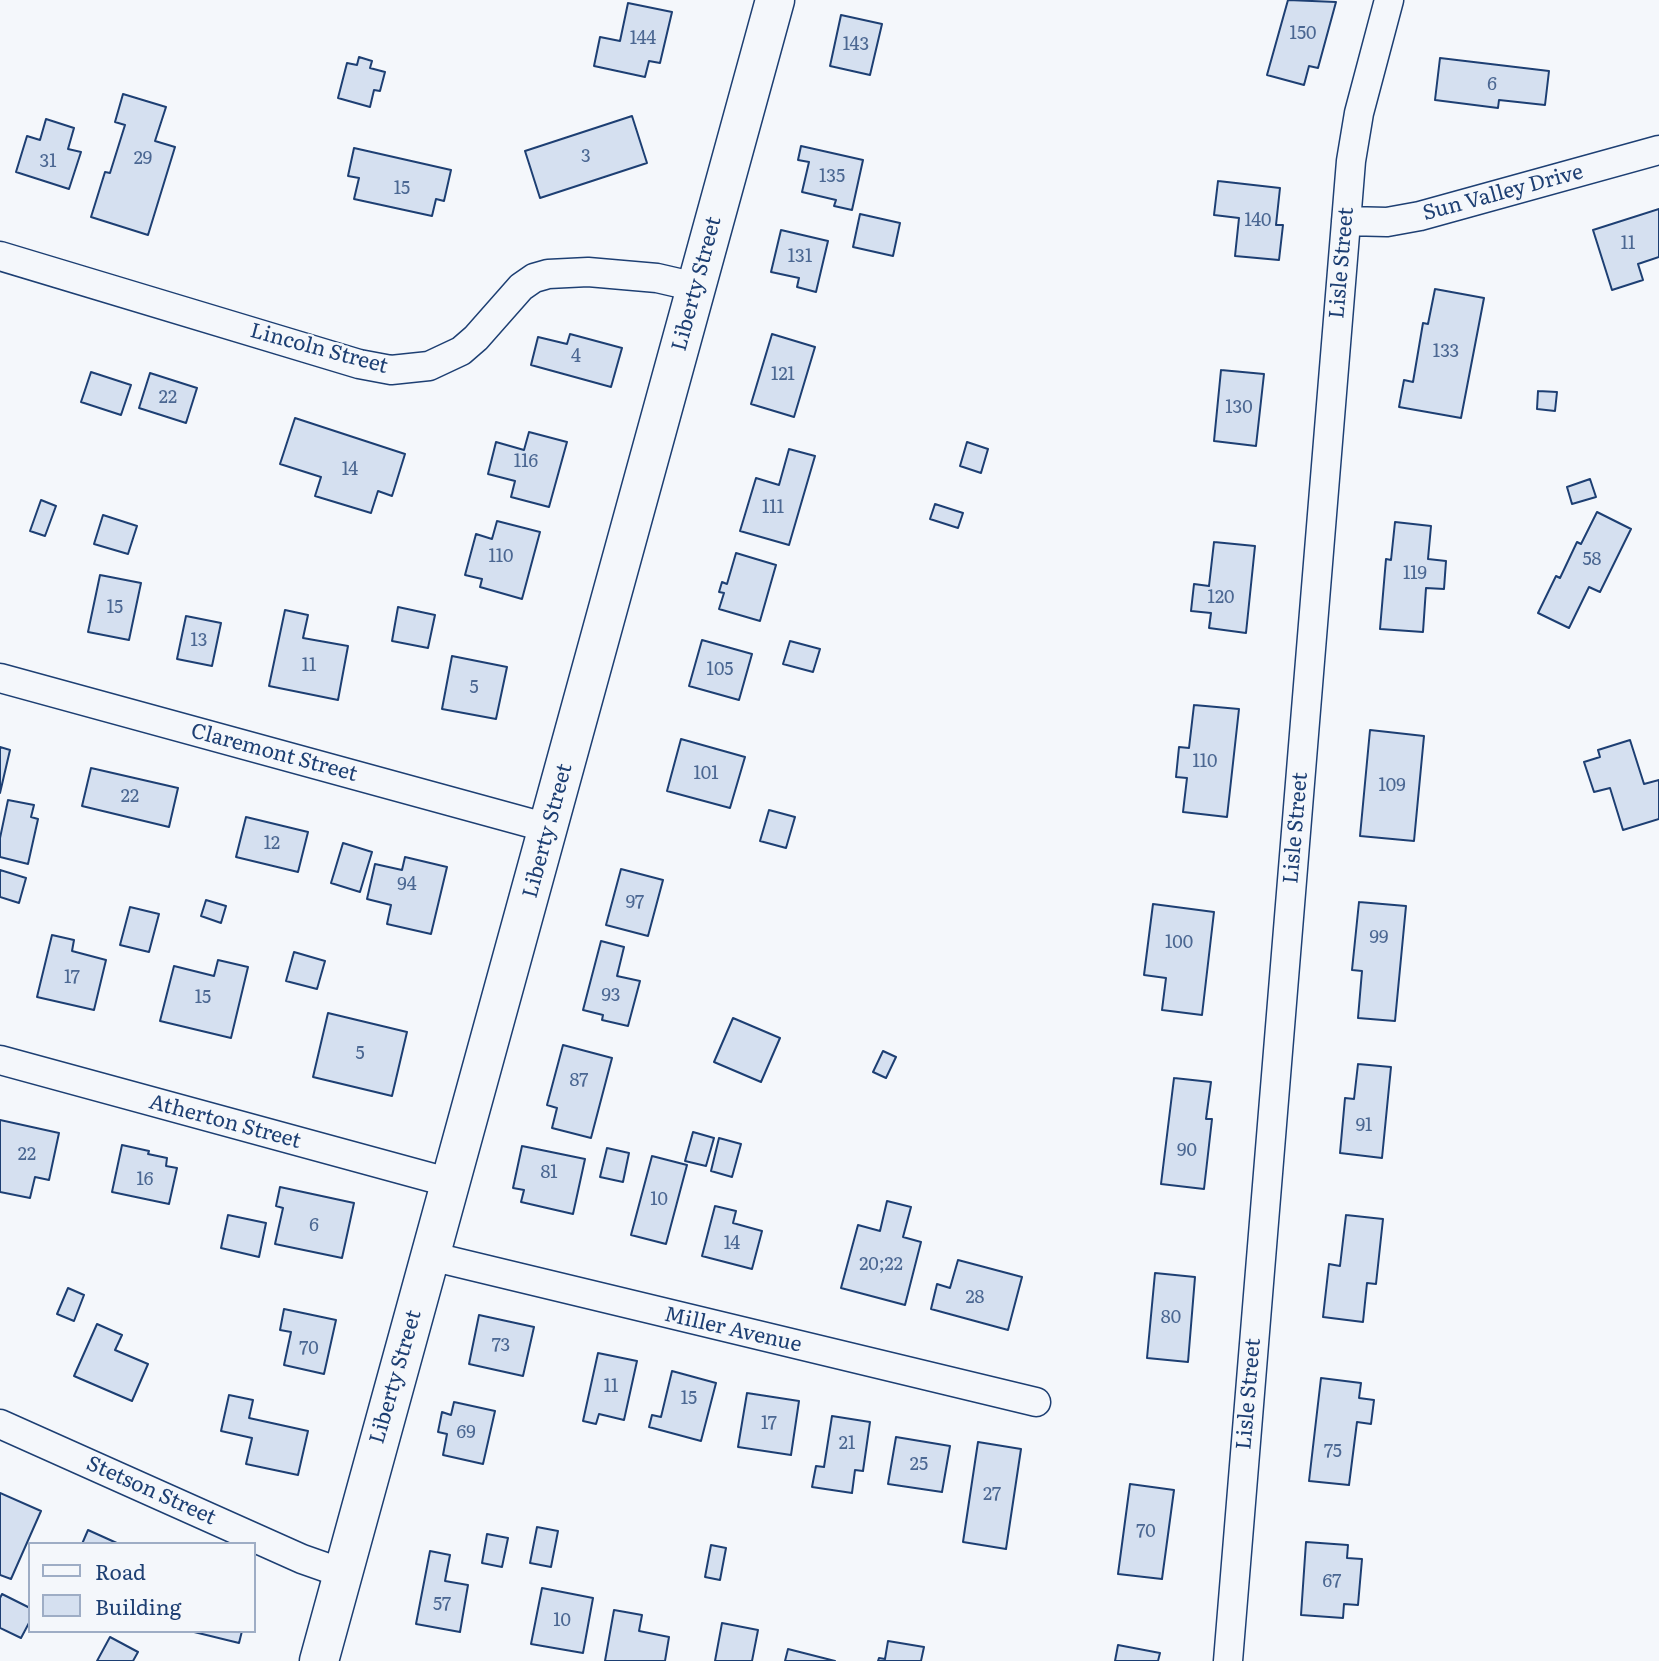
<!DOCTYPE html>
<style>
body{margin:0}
#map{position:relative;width:1659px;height:1661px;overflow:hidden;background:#f4f7fb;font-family:Literata,serif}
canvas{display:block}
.legend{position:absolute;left:28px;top:1542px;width:228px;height:91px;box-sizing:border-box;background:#f4f7fb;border:2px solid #9eadc5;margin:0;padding:9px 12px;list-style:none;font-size:21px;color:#1d3f73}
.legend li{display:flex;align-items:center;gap:14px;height:35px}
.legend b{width:35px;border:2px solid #9eadc5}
</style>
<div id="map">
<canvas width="1659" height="1661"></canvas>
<ul class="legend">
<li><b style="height:9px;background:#f4f7fb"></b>Road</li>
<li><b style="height:19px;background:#d5e0f0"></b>Building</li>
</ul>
</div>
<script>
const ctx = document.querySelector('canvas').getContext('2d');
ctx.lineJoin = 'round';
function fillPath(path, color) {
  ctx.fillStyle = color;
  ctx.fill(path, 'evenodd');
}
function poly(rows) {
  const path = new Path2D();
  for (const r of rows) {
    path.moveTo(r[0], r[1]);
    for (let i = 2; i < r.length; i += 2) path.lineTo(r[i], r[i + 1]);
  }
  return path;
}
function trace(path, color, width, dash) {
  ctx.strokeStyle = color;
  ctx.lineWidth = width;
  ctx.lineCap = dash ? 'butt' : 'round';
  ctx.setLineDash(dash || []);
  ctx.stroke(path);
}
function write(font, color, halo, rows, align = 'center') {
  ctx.font = font + ' Literata,serif';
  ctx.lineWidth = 5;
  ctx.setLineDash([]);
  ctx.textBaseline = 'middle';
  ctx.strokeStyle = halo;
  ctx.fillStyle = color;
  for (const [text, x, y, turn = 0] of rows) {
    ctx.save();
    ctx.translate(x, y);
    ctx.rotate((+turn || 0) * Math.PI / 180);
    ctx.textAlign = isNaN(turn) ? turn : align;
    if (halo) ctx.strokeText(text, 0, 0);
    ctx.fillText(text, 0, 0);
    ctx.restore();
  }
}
const building = poly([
 [1288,0,1336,2,1318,68,1309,66,1304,85,1267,75,1288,0],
 [628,3,672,12,660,63,649,61,645,77,594,66,600,37,620,41,628,3],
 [841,15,882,24,870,75,830,66,841,15],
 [359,57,372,61,370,68,385,72,380,91,374,90,370,107,338,98,347,63,357,65,359,57],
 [1440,58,1549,71,1545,105,1499,100,1498,108,1435,100,1440,58],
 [123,94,166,107,155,141,175,147,148,235,91,217,105,172,110,173,125,125,115,122,123,94],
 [632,116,647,163,540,198,525,151,632,116],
 [46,119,74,128,68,149,81,152,69,189,16,172,27,136,40,140,46,119],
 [801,146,863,160,852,210,834,206,836,200,802,192,809,162,798,160,801,146],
 [354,148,451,170,444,201,436,199,432,216,354,199,359,178,348,176,354,148],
 [1218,181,1280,188,1276,225,1283,225,1279,260,1235,256,1239,218,1214,215,1218,181],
 [1659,209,1659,257,1638,264,1643,280,1612,290,1593,230,1659,209],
 [860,214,900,223,893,256,853,247,860,214],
 [781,230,828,241,816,292,797,287,799,278,771,272,781,230],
 [1435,289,1484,298,1461,418,1399,407,1404,380,1413,382,1423,323,1428,324,1435,289],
 [570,334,622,348,611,387,531,365,538,337,567,344,570,334],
 [772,334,815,347,794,417,751,404,772,334],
 [1221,370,1264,374,1256,446,1214,441,1221,370],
 [91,372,131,385,121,415,81,402,91,372],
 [150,373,197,388,186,423,139,408,150,373],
 [1538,391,1557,392,1555,411,1537,409,1538,391],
 [295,418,405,454,392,496,378,491,371,513,315,496,321,477,280,464,295,418],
 [529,432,567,442,549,507,511,497,515,481,488,474,496,442,524,450,529,432],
 [967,442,988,449,981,473,960,466,967,442],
 [789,449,815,456,789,545,740,531,756,478,779,485,789,449],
 [1590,479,1596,497,1572,504,1567,487,1590,479],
 [41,500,56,506,45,536,30,531,41,500],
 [935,504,963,513,958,528,930,519,935,504],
 [1597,512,1631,529,1600,592,1589,587,1569,628,1538,613,1556,576,1560,578,1577,542,1581,544,1597,512],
 [103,515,137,526,128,554,94,544,103,515],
 [497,521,540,532,522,599,480,587,482,579,465,575,476,534,492,539,497,521],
 [1395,522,1431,526,1428,559,1446,561,1444,589,1426,588,1423,632,1380,629,1386,559,1391,560,1395,522],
 [1214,542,1255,546,1246,633,1209,628,1211,613,1191,611,1194,584,1209,586,1214,542],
 [736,553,776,565,760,621,719,609,724,593,719,592,722,582,727,584,736,553],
 [100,575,141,583,129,640,88,632,100,575],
 [398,607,435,615,428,648,392,641,398,607],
 [285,610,308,615,303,638,348,646,338,700,269,686,285,610],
 [186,616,221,623,212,666,177,659,186,616],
 [702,640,752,654,739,700,689,686,702,640],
 [790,641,820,649,813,672,783,664,790,641],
 [452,656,507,667,496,719,442,709,452,656],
 [1194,705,1239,709,1227,817,1183,812,1187,778,1176,777,1179,747,1189,748,1194,705],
 [1370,730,1424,736,1414,841,1360,836,1370,730],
 [681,739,745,757,730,808,667,791,681,739],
 [1630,740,1644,784,1659,780,1659,819,1623,830,1610,788,1594,792,1584,762,1600,757,1598,750,1630,740],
 [0,747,10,750,0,793,0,747],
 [91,768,178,788,169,827,82,806,91,768],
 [8,800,34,805,31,817,38,819,28,864,0,857,0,838,8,800],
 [769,810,795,817,786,848,760,841,769,810],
 [246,817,308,832,298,872,236,857,246,817],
 [343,843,372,852,360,892,331,883,343,843],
 [405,857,447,867,431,934,387,924,391,905,367,899,375,864,402,870,405,857],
 [621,869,663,880,648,936,606,925,621,869],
 [0,870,26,878,19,903,0,897,0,870],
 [206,900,226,906,221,923,201,916,206,900],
 [1359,902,1406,906,1395,1021,1358,1018,1362,971,1352,970,1359,902],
 [1153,904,1214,912,1202,1015,1162,1010,1166,978,1144,975,1153,904],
 [130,907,159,914,149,952,120,945,130,907],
 [52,935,74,940,72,951,106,960,94,1010,37,997,52,935],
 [601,941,624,947,617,976,640,981,628,1026,602,1020,603,1015,583,1010,601,941],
 [294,952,325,961,317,989,286,981,294,952],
 [218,960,248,967,231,1038,160,1021,174,966,214,976,218,960],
 [328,1013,407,1032,392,1096,313,1077,328,1013],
 [733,1018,780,1038,761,1082,714,1062,733,1018],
 [563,1045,612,1058,591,1138,552,1128,557,1108,547,1105,563,1045],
 [883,1051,896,1057,886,1078,873,1072,883,1051],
 [1358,1064,1391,1067,1382,1158,1340,1153,1345,1098,1354,1099,1358,1064],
 [1174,1078,1211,1082,1206,1119,1212,1119,1204,1189,1161,1184,1174,1078],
 [0,1120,59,1133,49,1180,35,1177,30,1198,0,1192,0,1120],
 [693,1132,714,1138,706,1166,685,1161,693,1132],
 [719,1138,741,1144,732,1177,711,1171,719,1138],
 [122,1145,149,1151,148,1154,167,1158,166,1166,177,1168,169,1204,112,1192,122,1145],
 [522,1146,585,1159,573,1214,521,1202,524,1190,513,1188,522,1146],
 [607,1148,629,1153,623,1182,600,1177,607,1148],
 [652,1156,687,1165,666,1244,631,1235,652,1156],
 [280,1187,354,1203,342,1258,275,1244,283,1208,276,1206,280,1187],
 [887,1201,911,1207,903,1237,921,1242,905,1305,841,1288,858,1225,880,1231,887,1201],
 [715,1206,736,1211,733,1223,762,1231,752,1269,702,1256,715,1206],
 [228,1215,266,1223,259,1257,221,1248,228,1215],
 [1346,1215,1383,1219,1376,1284,1367,1283,1363,1322,1323,1317,1329,1264,1340,1266,1346,1215],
 [958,1260,1022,1277,1008,1330,931,1309,937,1284,950,1288,958,1260],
 [1155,1273,1195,1277,1188,1362,1147,1358,1155,1273],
 [68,1288,84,1295,74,1321,57,1314,68,1288],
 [284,1309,336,1320,324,1374,284,1365,291,1332,280,1330,284,1309],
 [479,1315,534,1327,523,1376,469,1364,479,1315],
 [97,1324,122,1335,115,1350,148,1364,132,1401,74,1376,97,1324],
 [598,1353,637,1361,624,1420,599,1414,596,1424,583,1421,598,1353],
 [672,1371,716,1383,701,1441,649,1427,652,1415,661,1417,672,1371],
 [1321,1378,1361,1383,1359,1398,1374,1400,1371,1424,1357,1422,1349,1485,1309,1481,1321,1378],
 [747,1393,799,1401,791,1455,738,1447,747,1393],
 [229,1395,253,1400,249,1418,308,1431,298,1475,246,1464,252,1438,221,1431,229,1395],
 [454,1402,495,1411,483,1464,443,1455,447,1434,438,1432,442,1412,451,1415,454,1402],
 [832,1416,870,1422,863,1471,855,1470,852,1493,812,1487,816,1466,824,1467,832,1416],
 [896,1437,950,1446,942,1492,888,1484,896,1437],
 [978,1442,1021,1449,1006,1549,963,1542,978,1442],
 [1130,1484,1174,1490,1162,1579,1118,1574,1130,1484],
 [0,1493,41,1511,11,1579,0,1575,0,1493],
 [537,1527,558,1531,551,1567,530,1563,537,1527],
 [88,1530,119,1544,82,1544,88,1530],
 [487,1534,508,1538,502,1567,482,1563,487,1534],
 [1306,1542,1348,1545,1347,1558,1362,1559,1358,1605,1344,1604,1343,1618,1301,1615,1306,1542],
 [711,1545,726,1548,720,1580,705,1577,711,1545],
 [430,1551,450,1555,445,1581,468,1585,460,1632,416,1624,430,1551],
 [542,1588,593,1598,583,1653,531,1644,542,1588],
 [2,1594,30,1608,30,1621,21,1638,0,1628,0,1598,2,1594],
 [614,1610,642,1615,639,1631,669,1637,665,1661,605,1661,614,1610],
 [722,1623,758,1630,752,1661,715,1661,722,1623],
 [190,1631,242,1631,239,1643,190,1631],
 [110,1637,138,1652,133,1661,97,1661,110,1637],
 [888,1641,924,1647,921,1661,878,1661,879,1658,885,1659,888,1641],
 [1118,1645,1160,1653,1158,1661,1115,1661,1118,1645],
 [788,1649,835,1661,785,1661,788,1649]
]);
fillPath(building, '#d5e0f0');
trace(building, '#1d3f73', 2);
const street = poly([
 [1346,221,1387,222,1420,216,1659,150],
 [0,256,359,364,391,370,429,366,461,351,476,338,521,287,534,278,548,274,588,272,657,278,696,287],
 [0,678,548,828],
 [0,1060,451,1183],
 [430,1256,1036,1402],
 [0,1424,302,1559,342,1573],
 [1228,1661,1351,161,1359,113,1389,0]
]);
const secondary = poly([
 [319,1661,775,0]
]);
trace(street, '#1d3f73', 31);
trace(secondary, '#1d3f73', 41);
trace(street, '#f4f7fb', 28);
trace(secondary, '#f4f7fb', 38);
write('18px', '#4b6792', null, [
 ["150",1303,34],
 ["144",643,39],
 ["143",856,45],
 ["6",1492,85],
 ["3",586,157],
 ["29",143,159],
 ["31",48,162],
 ["135",832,177],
 ["15",402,189],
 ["140",1258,221],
 ["11",1628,244],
 ["131",800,257],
 ["133",1446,352],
 ["4",576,357],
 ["121",783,375],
 ["22",168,398],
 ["130",1239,408],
 ["116",526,462],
 ["14",350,470],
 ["111",773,508],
 ["110",501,557],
 ["58",1592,560],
 ["119",1415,574],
 ["120",1221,598],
 ["15",115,608],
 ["13",199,641],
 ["11",309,666],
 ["105",720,670],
 ["5",474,688],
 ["110",1205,762],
 ["101",706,774],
 ["109",1392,786],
 ["22",130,797],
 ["12",272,844],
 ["94",407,885],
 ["97",635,903],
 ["99",1379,938],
 ["100",1179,943],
 ["17",72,978],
 ["93",611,996],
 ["15",203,998],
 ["5",360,1054],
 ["87",579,1081],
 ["91",1364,1126],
 ["90",1187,1151],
 ["22",27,1155],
 ["81",549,1173],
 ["16",145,1180],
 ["10",659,1200],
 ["6",314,1226],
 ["14",732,1244],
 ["20;22",881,1265],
 ["28",975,1298],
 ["80",1171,1318],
 ["73",501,1346],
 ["70",309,1349],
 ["11",611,1387],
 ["15",689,1399],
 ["17",769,1424],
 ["69",466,1433],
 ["21",847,1444],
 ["75",1333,1452],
 ["25",919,1465],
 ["27",992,1495],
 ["70",1146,1532],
 ["67",1332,1582],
 ["57",442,1605],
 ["10",562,1621]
]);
write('21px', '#1d3f73', '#f4f7fb', [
 ["Sun Valley Drive",1503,193,-15],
 ["Lisle Street",1342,263,-85],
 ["Liberty Street",697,284,-75],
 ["Lincoln Street",319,349,15],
 ["Claremont Street",274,753,15],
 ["Lisle Street",1296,828,-85],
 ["Liberty Street",548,831,-75],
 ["Atherton Street",225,1122,15],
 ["Miller Avenue",733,1330,13],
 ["Liberty Street",396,1377,-74],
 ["Lisle Street",1249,1394,-85],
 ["Stetson Street",151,1491,24]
]);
</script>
